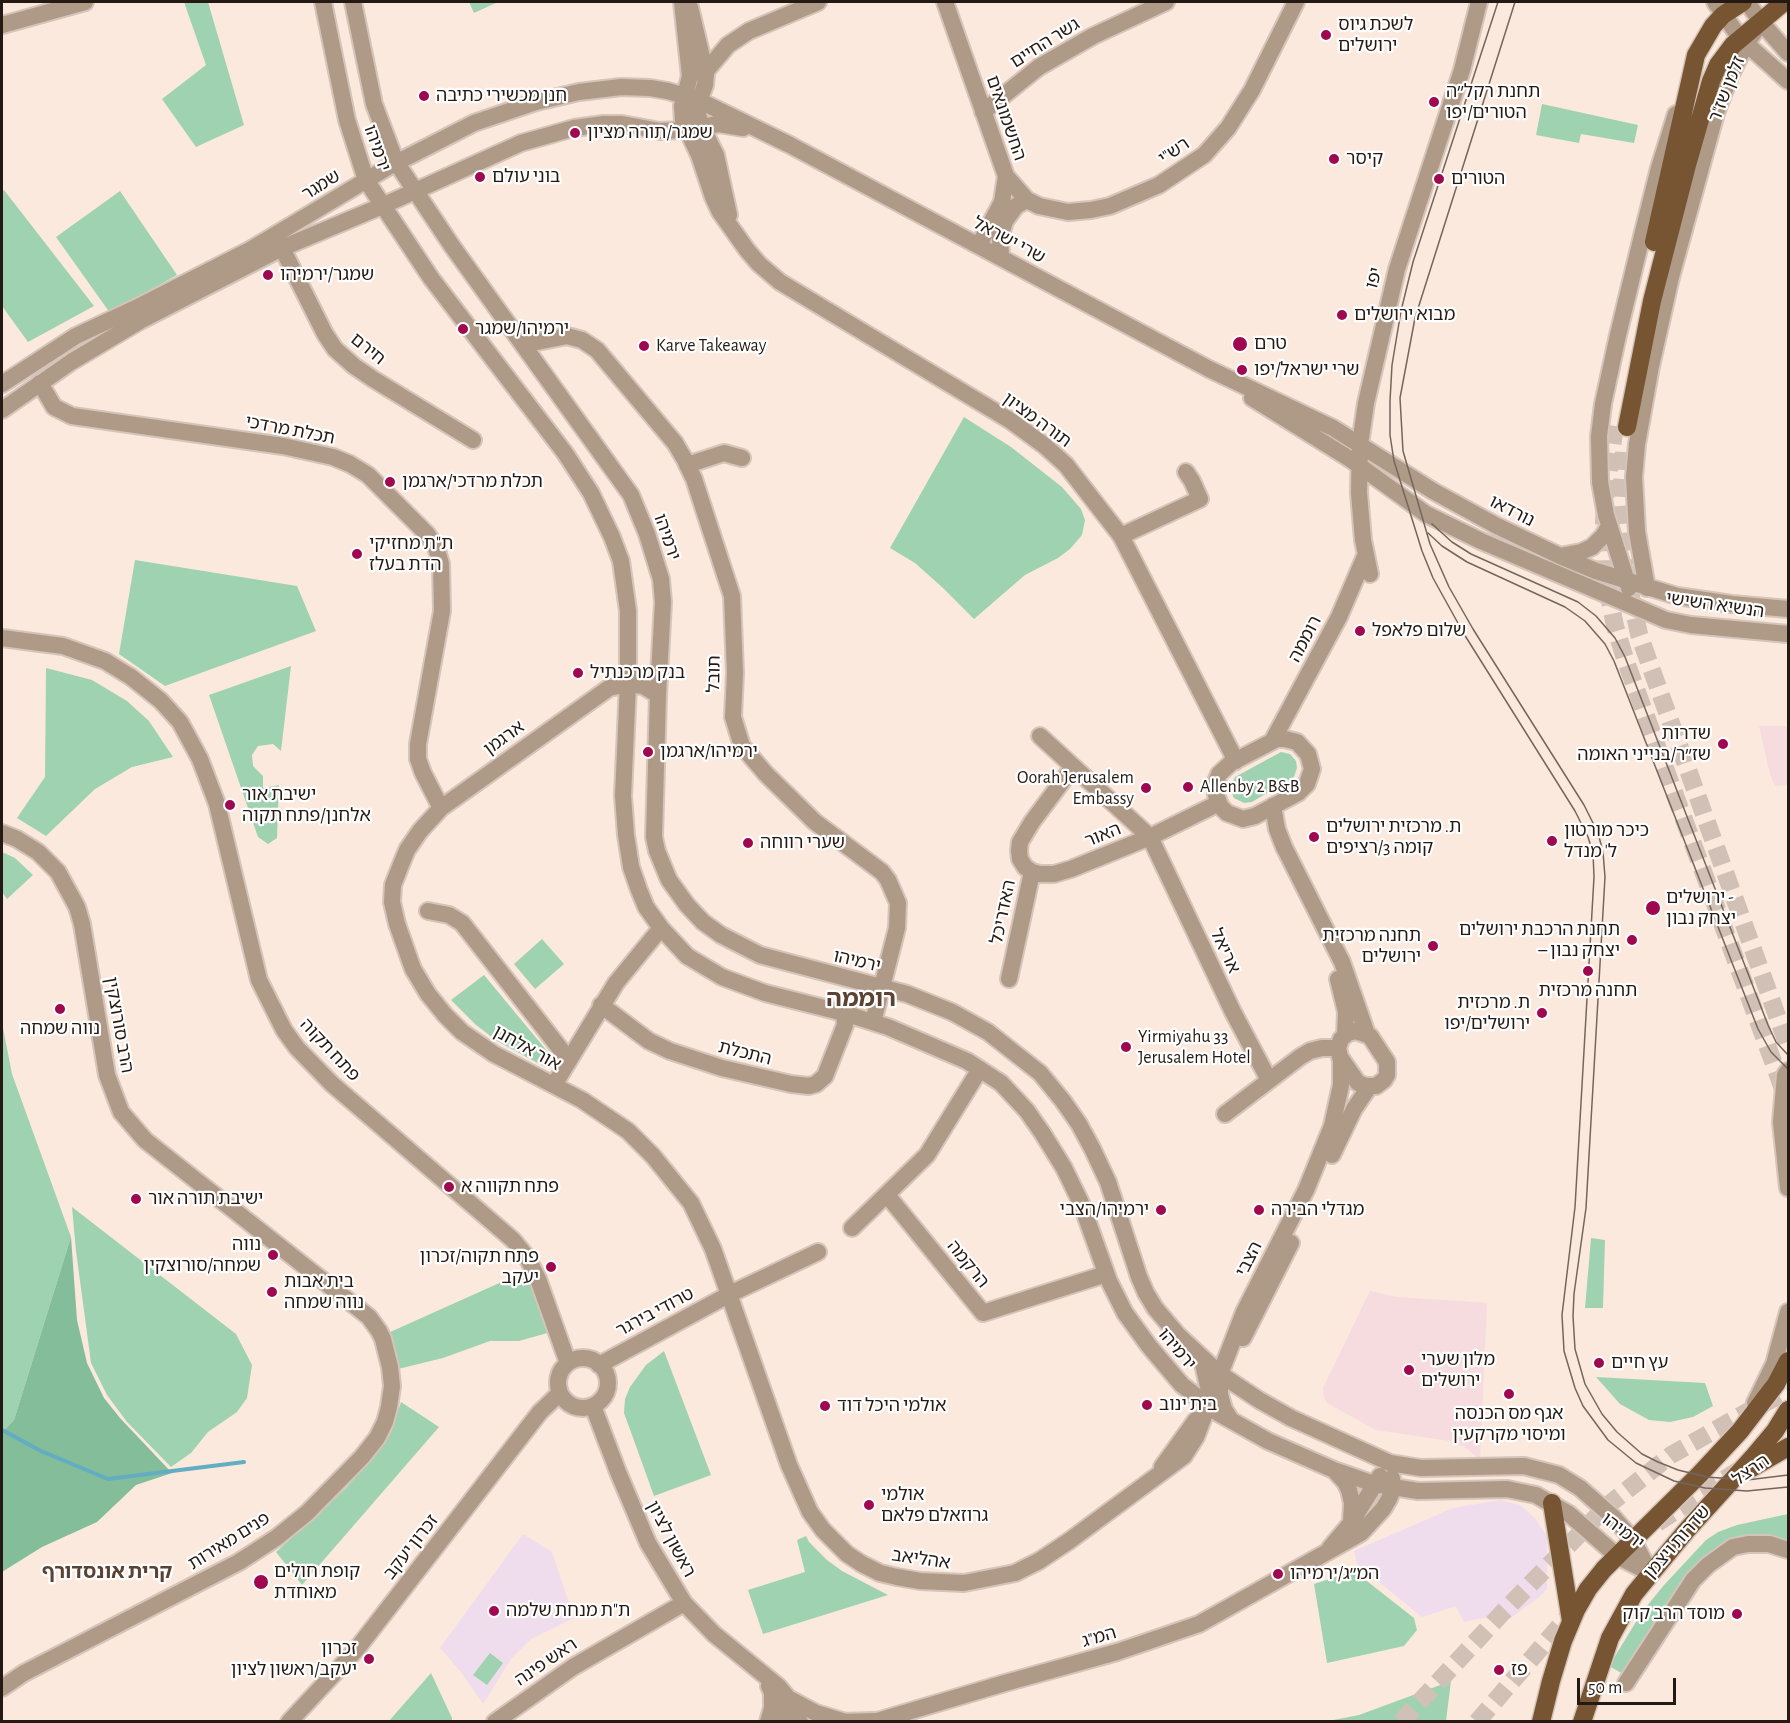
<!DOCTYPE html>
<meta charset="utf-8">
<style>
body{margin:0}
#map{position:relative;width:1790px;height:1723px;overflow:hidden;background:#fce9dd;font-family:"Alegreya Sans",sans-serif}
canvas{display:block}
.frame{position:absolute;inset:0;border:3px solid #251a13;pointer-events:none}
.scale{position:absolute;left:1577px;top:1678px;width:99px;height:27px;box-sizing:border-box;border:3px solid #251a13;border-top:0;padding-left:8px;font-size:18px;line-height:21px;white-space:nowrap;color:#251a13;-webkit-text-stroke:4px #fff;paint-order:stroke}
</style>
<div id="map">
<canvas width="1790" height="1723"></canvas>
<div class="frame"></div>
<div class="scale">50 m</div>
</div>
<script>
const ctx = document.querySelector('canvas').getContext('2d');
ctx.lineJoin = 'round';
function fillPath(path, color) {
  ctx.fillStyle = color;
  ctx.fill(path, 'evenodd');
}
function poly(rows) {
  const path = new Path2D();
  for (const r of rows) {
    if (r.length === 3) {
      path.moveTo(r[0] + r[2], r[1]);
      path.arc(r[0], r[1], r[2], 0, 2 * Math.PI);
      continue;
    }
    path.moveTo(r[0], r[1]);
    for (let i = 2; i < r.length; i += 2) path.lineTo(r[i], r[i + 1]);
  }
  return path;
}
function trace(path, color, width, dash) {
  ctx.strokeStyle = color;
  ctx.lineWidth = width;
  ctx.lineCap = dash ? 'butt' : 'round';
  ctx.setLineDash(dash || []);
  ctx.stroke(path);
}
function write(font, color, halo, rows, align = 'center') {
  ctx.font = font + ' "Alegreya Sans","Noto Sans Hebrew",sans-serif';
  ctx.lineWidth = 4.5;
  ctx.setLineDash([]);
  ctx.textBaseline = 'middle';
  ctx.strokeStyle = halo;
  ctx.fillStyle = color;
  for (const [text, x, y, turn = 0] of rows) {
    ctx.save();
    ctx.translate(x, y);
    ctx.rotate((+turn || 0) * Math.PI / 180);
    ctx.textAlign = isNaN(turn) ? turn : align;
    if (halo) ctx.strokeText(text, 0, 0);
    ctx.fillText(text, 0, 0);
    ctx.restore();
  }
}
fillPath(poly([
 [1759,726,1788,726,1788,785,1775,786,1770,774],
 [1370,1291,1397,1297,1487,1303,1480,1460,1465,1447,1450,1441,1376,1430,1327,1403,1324,1397,1323,1388]
]), '#f6dbdf');
fillPath(poly([
 [1500,1500,1520,1505,1535,1518,1547,1536,1547,1589,1539,1597,1504,1623,1488,1617,1464,1622,1456,1606,1422,1617,1357,1564,1354,1551,1453,1508],
 [523,1534,552,1552,574,1618,531,1639,511,1659,483,1704,461,1672,440,1648]
]), '#efdcec');
fillPath(poly([
 [184,2,208,2,244,125,196,147,162,99,206,65],
 [469,2,498,2,474,13],
 [1542,104,1638,125,1634,143,1581,134,1579,143,1536,135],
 [4,190,94,306,28,342,2,306,2,192],
 [120,191,177,275,110,313,56,237],
 [964,417,1011,447,1062,487,1081,509,1085,520,1082,535,1070,549,1058,558,1025,575,974,619,943,588,915,563,890,548],
 [135,560,297,586,316,631,165,686,119,654],
 [291,666,281,751,273,744,258,746,252,755,253,766,263,776,263,788,279,785,277,838,268,844,258,837,209,695],
 [46,668,92,680,127,701,149,721,173,757,132,767,95,789,46,836,17,818,45,777],
 [1281,752,1290,754,1296,761,1297,768,1294,777,1252,802,1244,803,1234,798,1230,789,1235,777],
 [2,852,15,858,33,875,7,899,2,892],
 [542,939,564,964,535,989,514,964],
 [484,975,552,1057,545,1067,497,1041,476,1025,451,1000],
 [2,1023,12,1074,71,1237,14,1420,2,1433],
 [72,1207,236,1334,252,1365,247,1398,237,1412,208,1432,191,1453,171,1467,127,1422,107,1395,91,1363,76,1251],
 [1591,1238,1605,1240,1603,1308,1585,1308],
 [526,1271,551,1332,519,1341,490,1341,443,1358,398,1369,388,1333],
 [664,1351,711,1475,654,1496,624,1413,625,1399,630,1387,646,1365],
 [1596,1377,1705,1383,1713,1406,1693,1417,1670,1422,1649,1420,1620,1404],
 [401,1402,439,1427,302,1585,276,1552,346,1488,384,1444,392,1430],
 [1788,1514,1788,1543,1729,1546,1623,1674,1609,1666,1642,1612,1664,1585,1706,1540,1718,1532,1737,1525],
 [806,1536,809,1542,827,1560,842,1571,888,1595,763,1634,748,1590,805,1572,797,1540],
 [1354,1571,1414,1618,1417,1630,1404,1646,1327,1663,1314,1584],
 [490,1653,503,1663,487,1685,473,1675],
 [431,1673,452,1718,452,1721,389,1721],
 [1451,1681,1446,1721,1328,1721,1359,1715]
]), '#9fd2b1');
fillPath(poly([
 [71,1237,77,1320,87,1363,104,1398,120,1418,172,1473,136,1485,97,1522,42,1547,2,1572,2,1433,14,1420]
]), '#83bd99');
trace(poly([
 [2,1430,41,1451,108,1479,244,1462]
]), '#63adc2', 4);
trace(poly([
 [1615,426,1606,490,1604,522,1606,581,1615,626,1626,662,1785,1094],
 [1624,452,1621,501,1626,565],
 [1630,592,1639,634,1651,668,1788,1046]
]), '#d1c0b5', 18, [18, 9]);
trace(poly([
 [1657,1523,1739,1470],
 [1401,1722,1503,1612,1607,1506,1671,1455,1747,1412,1788,1391],
 [1477,1722,1576,1607]
]), '#d1c0b5', 18, [18, 9]);
const minor = poly([
 [323,2,347,120,366,180,431,278,565,453,591,493,612,537,621,561,628,611,628,684,623,796,626,835,631,867,639,890,646,907,661,928,687,956,722,977,765,993,844,1013,888,1027,967,1061,1001,1083,1027,1111,1043,1134,1064,1168,1081,1203,1109,1281,1125,1313,1149,1346,1182,1385,1218,1413,1268,1441,1334,1470,1374,1484,1418,1491,1507,1489,1536,1495,1569,1514,1617,1556,1650,1573],
 [353,2,374,104,396,162,452,246,631,495,647,534,661,579,663,602,658,695,654,837,657,851,669,880,687,905,703,922,721,935,760,955,907,994,952,1012,988,1032,1040,1073,1063,1101,1079,1124,1092,1148,1108,1182,1139,1277,1146,1293,1155,1308,1177,1334,1220,1374,1259,1400,1291,1418,1390,1463,1421,1468,1524,1466,1559,1475,1580,1488,1613,1517,1633,1540,1650,1573],
 [682,2,690,76,682,106,683,121,699,155,713,197,720,212,747,250,759,264,780,282,1011,421,1045,446,1066,465,1121,536,1236,761],
 [945,2,1006,176,1002,202,979,245],
 [1715,2,1740,38,1788,81],
 [1747,2,1761,22,1788,53],
 [690,7,706,74,705,85,698,104,698,113,700,123,716,155,729,215],
 [2,25,85,2],
 [706,71,728,45,749,31,818,2],
 [983,112,1039,67,1093,36,1166,2],
 [1006,176,1027,200,1039,206,1068,212,1091,210,1110,206,1159,185,1204,155,1228,128,1252,90,1296,2],
 [282,248,325,334,335,349,354,366,373,379,473,440],
 [1001,257,1000,238,1005,221,1016,206,1027,200],
 [516,333,527,342,532,343,567,336,582,340,597,350,675,443,685,460,694,479,732,596,735,673,733,717,742,746,766,774,815,822,882,872,888,880,898,903,897,928,873,1022],
 [40,383,54,407,72,416,283,446,333,457,350,464,368,475,427,534,436,547,441,564,442,611,418,744,418,759,423,773,441,808],
 [2,384,76,336,142,305,248,251,390,166,474,123,536,102,579,92,621,87,650,88,668,91,698,100,790,145,1209,369,1333,428,1433,491,1497,526,1560,556,1596,571,1677,596,1732,604,1788,609],
 [1252,398,1350,459,1426,514,1481,541,1666,620,1691,625,1788,634],
 [2,410,71,362,140,321,282,248,382,206,521,143,574,128,604,124,622,124,660,131,680,130,719,124,743,128],
 [687,465,724,453,742,458],
 [1121,536,1200,499,1192,481,1186,472],
 [1560,556,1581,552,1592,547,1603,536,1609,526],
 [1370,574,1363,540,1359,493,1360,444,1366,403,1397,269,1462,70,1479,2],
 [1629,588,1606,515,1600,482,1599,436,1603,404,1618,335,1642,236,1659,168,1676,114],
 [1647,588,1637,532,1634,477,1637,444,1651,366,1671,277,1716,113,1731,74,1746,44,1756,30],
 [2,638,63,646,105,661,131,677,161,701,180,722,200,759,217,804,259,980,284,1030,297,1048,332,1084,513,1240,527,1257,538,1279,568,1363],
 [658,695,643,686,628,684,609,688,441,808,420,831,407,850,400,867,393,885,392,902,397,924,413,969,428,994,445,1015,462,1032,494,1054,582,1100,628,1131,653,1156,691,1203,713,1249,789,1465,810,1512,823,1530,847,1554,862,1564,880,1573,897,1577,920,1581,964,1583,1015,1573,1039,1561,1069,1541,1184,1456,1196,1437,1208,1406,1209,1391,1202,1359],
 [1040,736,1150,837,1233,1012,1269,1080],
 [1277,739,1285,739,1297,742,1308,754,1312,769,1307,784,1298,793,1255,816,1243,819,1227,813,1221,807,1216,795,1216,782,1219,774,1231,763,1277,739],
 [1273,740,1339,617,1366,554],
 [1073,767,1032,822,1020,842,1019,851,1020,859,1025,867,1032,872,1040,874,1054,874,1071,869,1150,837,1219,803],
 [1273,806,1277,829,1284,847,1342,962,1367,1034],
 [2,833,17,839,38,852,58,872,77,907,82,924,107,1075,121,1112,145,1140,369,1317,379,1331,383,1339,390,1367,392,1386,389,1407,385,1422,377,1438,362,1457,307,1513,276,1538,239,1562,24,1673,2,1688],
 [428,911,449,915,462,923,569,1060],
 [1009,979,1032,872],
 [1338,979,1346,1012,1345,1035],
 [601,1005,649,1041,670,1051,722,1068,791,1084,809,1086,816,1084,825,1076,845,1025,844,1013],
 [1356,1031,1370,1036,1387,1062,1387,1075,1384,1080,1376,1086,1366,1086,1358,1083,1340,1057,1338,1048,1341,1039,1348,1033,1356,1031],
 [1788,1071,1785,1075,1781,1122,1788,1188],
 [554,1085,616,983,661,928],
 [1225,1114,1300,1057,1310,1051,1322,1048,1338,1048],
 [1332,1155,1354,1109,1369,1087],
 [887,1195,983,1313,1106,1274],
 [852,1228,927,1155,980,1069],
 [1243,1338,1291,1243],
 [583,1383,25],
 [599,1365,730,1294,818,1252],
 [1755,1403,1774,1364,1788,1312],
 [593,1406,618,1472,648,1543,684,1603,714,1634,779,1687,788,1698,800,1722],
 [1231,1420,1224,1409,1220,1395,1220,1374,1244,1312,1306,1190,1332,1126,1341,1085,1341,1059],
 [1162,1467,1196,1420],
 [1335,1471,1345,1482,1349,1490,1352,1503,1351,1523],
 [1330,1548,1351,1523,1380,1476],
 [1626,1683,1693,1580,1708,1565,1733,1547,1748,1544,1769,1544,1788,1550],
 [769,1686,786,1722],
 [788,1698,816,1713,842,1721],
 [289,1722,356,1650,540,1412,560,1393],
 [495,1722,573,1667,684,1603],
 [768,1722,772,1708,772,1695],
 [841,1722,874,1721],
 [874,1722,1005,1683,1117,1652,1199,1624,1361,1533,1383,1509,1389,1499,1393,1489,1392,1478]
]);
const major = poly([
 [1654,242,1696,55,1713,26,1723,15,1743,2],
 [1627,427,1652,301,1687,165,1711,81,1718,65,1733,45,1784,2],
 [1750,1469,1788,1447],
 [1552,1503,1571,1621],
 [1541,1722,1551,1681,1563,1641,1576,1610,1588,1589,1604,1569,1700,1474,1740,1431,1776,1384,1788,1361],
 [1582,1722,1610,1638,1634,1594,1686,1531,1754,1456,1775,1431,1788,1410]
]);
trace(minor, '#d5c4b9', 20);
trace(major, '#d5c4b9', 21);
trace(minor, '#ae9a87', 16);
trace(major, '#785532', 18);
trace(poly([
 [1498,2,1413,262,1401,311,1392,365,1390,401,1390,435,1394,461,1422,551,1433,578,1464,634,1575,811,1588,837,1593,853,1594,877,1575,1207,1562,1315,1564,1351,1575,1388,1583,1406,1608,1440,1636,1463,1674,1481,1705,1488,1747,1491,1788,1487],
 [1515,2,1415,318,1400,398,1403,451,1430,544,1449,587,1473,629,1584,805,1598,833,1603,852,1605,877,1586,1208,1574,1294,1573,1316,1575,1349,1585,1384,1602,1414,1617,1432,1642,1454,1658,1462,1678,1470,1707,1477,1747,1480,1788,1475],
 [1432,524,1452,542,1471,554,1578,602,1596,616,1615,638,1625,657,1768,1025,1776,1042,1788,1055],
 [1428,533,1442,546,1467,562,1565,607,1585,621,1605,644,1614,661,1758,1029,1771,1052,1788,1069]
]), '#74665d', 1.5);
for (const [x, y, r, color] of [
 [1326,35,6,"#9f084f"],
 [424,96,6,"#9f084f"],
 [1434,102,6,"#9f084f"],
 [575,133,6,"#9f084f"],
 [1334,159,6,"#9f084f"],
 [480,177,6,"#9f084f"],
 [1439,179,6,"#9f084f"],
 [268,275,6,"#9f084f"],
 [1342,315,6,"#9f084f"],
 [463,329,6,"#9f084f"],
 [1240,344,8,"#9f084f"],
 [644,346,6,"#9f084f"],
 [1242,370,6,"#9f084f"],
 [390,482,6,"#9f084f"],
 [357,554,6,"#9f084f"],
 [1360,631,6,"#9f084f"],
 [578,673,6,"#9f084f"],
 [1723,744,6,"#9f084f"],
 [648,752,6,"#9f084f"],
 [1188,787,6,"#9f084f"],
 [1146,788,6,"#9f084f"],
 [230,805,6,"#9f084f"],
 [1314,837,6,"#9f084f"],
 [1552,841,6,"#9f084f"],
 [748,843,6,"#9f084f"],
 [1653,908,8,"#9f084f"],
 [1632,940,6,"#9f084f"],
 [1433,946,6,"#9f084f"],
 [1588,971,6,"#9f084f"],
 [60,1009,6,"#9f084f"],
 [1542,1013,6,"#9f084f"],
 [1126,1047,6,"#9f084f"],
 [449,1187,6,"#9f084f"],
 [136,1199,6,"#9f084f"],
 [1161,1210,6,"#9f084f"],
 [1259,1210,6,"#9f084f"],
 [273,1255,6,"#9f084f"],
 [551,1267,6,"#9f084f"],
 [272,1292,6,"#9f084f"],
 [1599,1363,6,"#9f084f"],
 [1409,1370,6,"#9f084f"],
 [1509,1394,6,"#9f084f"],
 [1147,1405,6,"#9f084f"],
 [825,1406,6,"#9f084f"],
 [869,1505,6,"#9f084f"],
 [1278,1574,6,"#9f084f"],
 [261,1582,8,"#9f084f"],
 [494,1611,6,"#9f084f"],
 [1737,1614,6,"#9f084f"],
 [369,1659,6,"#9f084f"],
 [1499,1670,6,"#9f084f"]
]) {
  const dot = new Path2D();
  dot.arc(x, y, r, 0, 2 * Math.PI);
  ctx.fillStyle = color;
  ctx.fill(dot);
  trace(dot, '#fff', 2);
}
write('18px', '#251a13', '#fff', [
 ["לשכת גיוס",1338,25],
 ["ירושלים",1338,46],
 ["תחנת רקל״ה",1446,92],
 ["הטורים/יפו",1446,113],
 ["חנן מכשירי כתיבה",436,96],
 ["שמגר/תורה מציון",587,133],
 ["קיסר",1346,159],
 ["בוני עולם",492,177],
 ["הטורים",1451,179],
 ["שמגר/ירמיהו",280,275],
 ["מבוא ירושלים",1354,315],
 ["ירמיהו/שמגר",475,329],
 ["טרם",1254,344],
 ["Karve Takeaway",656,346],
 ["שרי ישראל/יפו",1254,370],
 ["תכלת מרדכי/ארגמן",402,482],
 ["ת\"ת מחזיקי",369,544],
 ["הדת בעלז",369,565],
 ["שלום פלאפל",1372,631],
 ["בנק מרכנתיל",590,673],
 ["שדרות",1711,734,"right"],
 ["שז״ר/בנייני האומה",1711,755,"right"],
 ["ירמיהו/ארגמן",660,752],
 ["Oorah Jerusalem",1134,778,"right"],
 ["Embassy",1134,799,"right"],
 ["Allenby 2 B&B",1200,787],
 ["ישיבת אור",242,795],
 ["אלחנן/פתח תקוה",242,816],
 ["ת. מרכזית ירושלים",1326,827],
 ["קומה 3/רציפים",1326,848],
 ["כיכר מורטון",1564,831],
 ["ל' מנדל",1564,852],
 ["שערי רווחה",760,843],
 ["ירושלים -",1666,898],
 ["יצחק נבון",1666,919],
 ["תחנת הרכבת ירושלים",1620,930,"right"],
 ["– יצחק נבון",1620,951,"right"],
 ["תחנה מרכזית",1421,936,"right"],
 ["ירושלים",1421,957,"right"],
 ["תחנה מרכזית",1588,991,"center"],
 ["ת. מרכזית",1530,1003,"right"],
 ["ירושלים/יפו",1530,1024,"right"],
 ["נווה שמחה",60,1029,"center"],
 ["Yirmiyahu 33",1138,1037],
 ["Jerusalem Hotel",1138,1058],
 ["פתח תקווה א",461,1187],
 ["ישיבת תורה אור",148,1199],
 ["ירמיהו/הצבי",1149,1210,"right"],
 ["מגדלי הבירה",1271,1210],
 ["נווה",261,1245,"right"],
 ["שמחה/סורוצקין",261,1266,"right"],
 ["פתח תקוה/זכרון",539,1257,"right"],
 ["יעקב",539,1278,"right"],
 ["בית אבות",284,1282],
 ["נווה שמחה",284,1303],
 ["מלון שערי",1421,1360],
 ["ירושלים",1421,1381],
 ["עץ חיים",1611,1363],
 ["בית ינוב",1159,1405],
 ["אולמי היכל דוד",837,1406],
 ["אגף מס הכנסה",1509,1414,"center"],
 ["ומיסוי מקרקעין",1509,1435,"center"],
 ["אולמי",881,1495],
 ["גרוזאלם פלאם",881,1516],
 ["קופת חולים",274,1572],
 ["מאוחדת",274,1593],
 ["המ״ג/ירמיהו",1290,1574],
 ["ת\"ת מנחת שלמה",506,1611],
 ["מוסד הרב קוק",1725,1614,"right"],
 ["זכרון",357,1649,"right"],
 ["יעקב/ראשון לציון",357,1670,"right"],
 ["פז",1511,1670]
], 'left');
write('18px', '#251a13', '#fff', [
 ["גשר החיים",1045,43,-32],
 ["זלמן שז\"ר",1727,89,-68],
 ["החשמונאים",1006,118,71],
 ["ירמיהו",377,148,71],
 ["רש\"י",1174,151,-34],
 ["שמגר",321,185,-32],
 ["שרי ישראל",1009,240,28],
 ["יפו",1374,278,-75],
 ["חירם",368,349,39],
 ["תורה מציון",1037,420,36],
 ["תכלת מרדכי",290,430,11],
 ["נורדאו",1512,511,27],
 ["ירמיהו",667,537,71],
 ["הנשיא השישי",1715,605,8],
 ["רוממה",1305,639,-62],
 ["תובל",714,674,-89],
 ["ארגמן",504,738,-36],
 ["האור",1103,835,-22],
 ["האדריכל",1003,912,-78],
 ["אריאל",1225,951,65],
 ["ירמיהו",857,961,13],
 ["הרב סורוצקין",119,1025,80],
 ["אור אלחנן",527,1048,29],
 ["פתח תקוה",330,1050,47],
 ["התכלת",745,1053,14],
 ["הצבי",1249,1259,-63],
 ["הרקמה",968,1264,51],
 ["טרודי בירגר",655,1312,-28],
 ["ירמיהו",1177,1349,50],
 ["הרצל",1751,1470,-35],
 ["ירמיהו",1623,1531,37],
 ["ראשון לציון",671,1539,62],
 ["פנים מאירות",229,1541,-32],
 ["שדרות ויצמן",1677,1542,-49],
 ["זכרון יעקב",411,1547,-52],
 ["אהליאב",921,1559,8],
 ["המ\"ג",1099,1637,-16],
 ["ראש פינה",546,1662,-34]
]);
write('bold 20px', '#5b4232', '#fff', [
 ["קרית אונסדורף",107,1572]
]);
write('bold 24px', '#5b4232', '#fff', [
 ["רוממה",861,999]
]);
</script>
